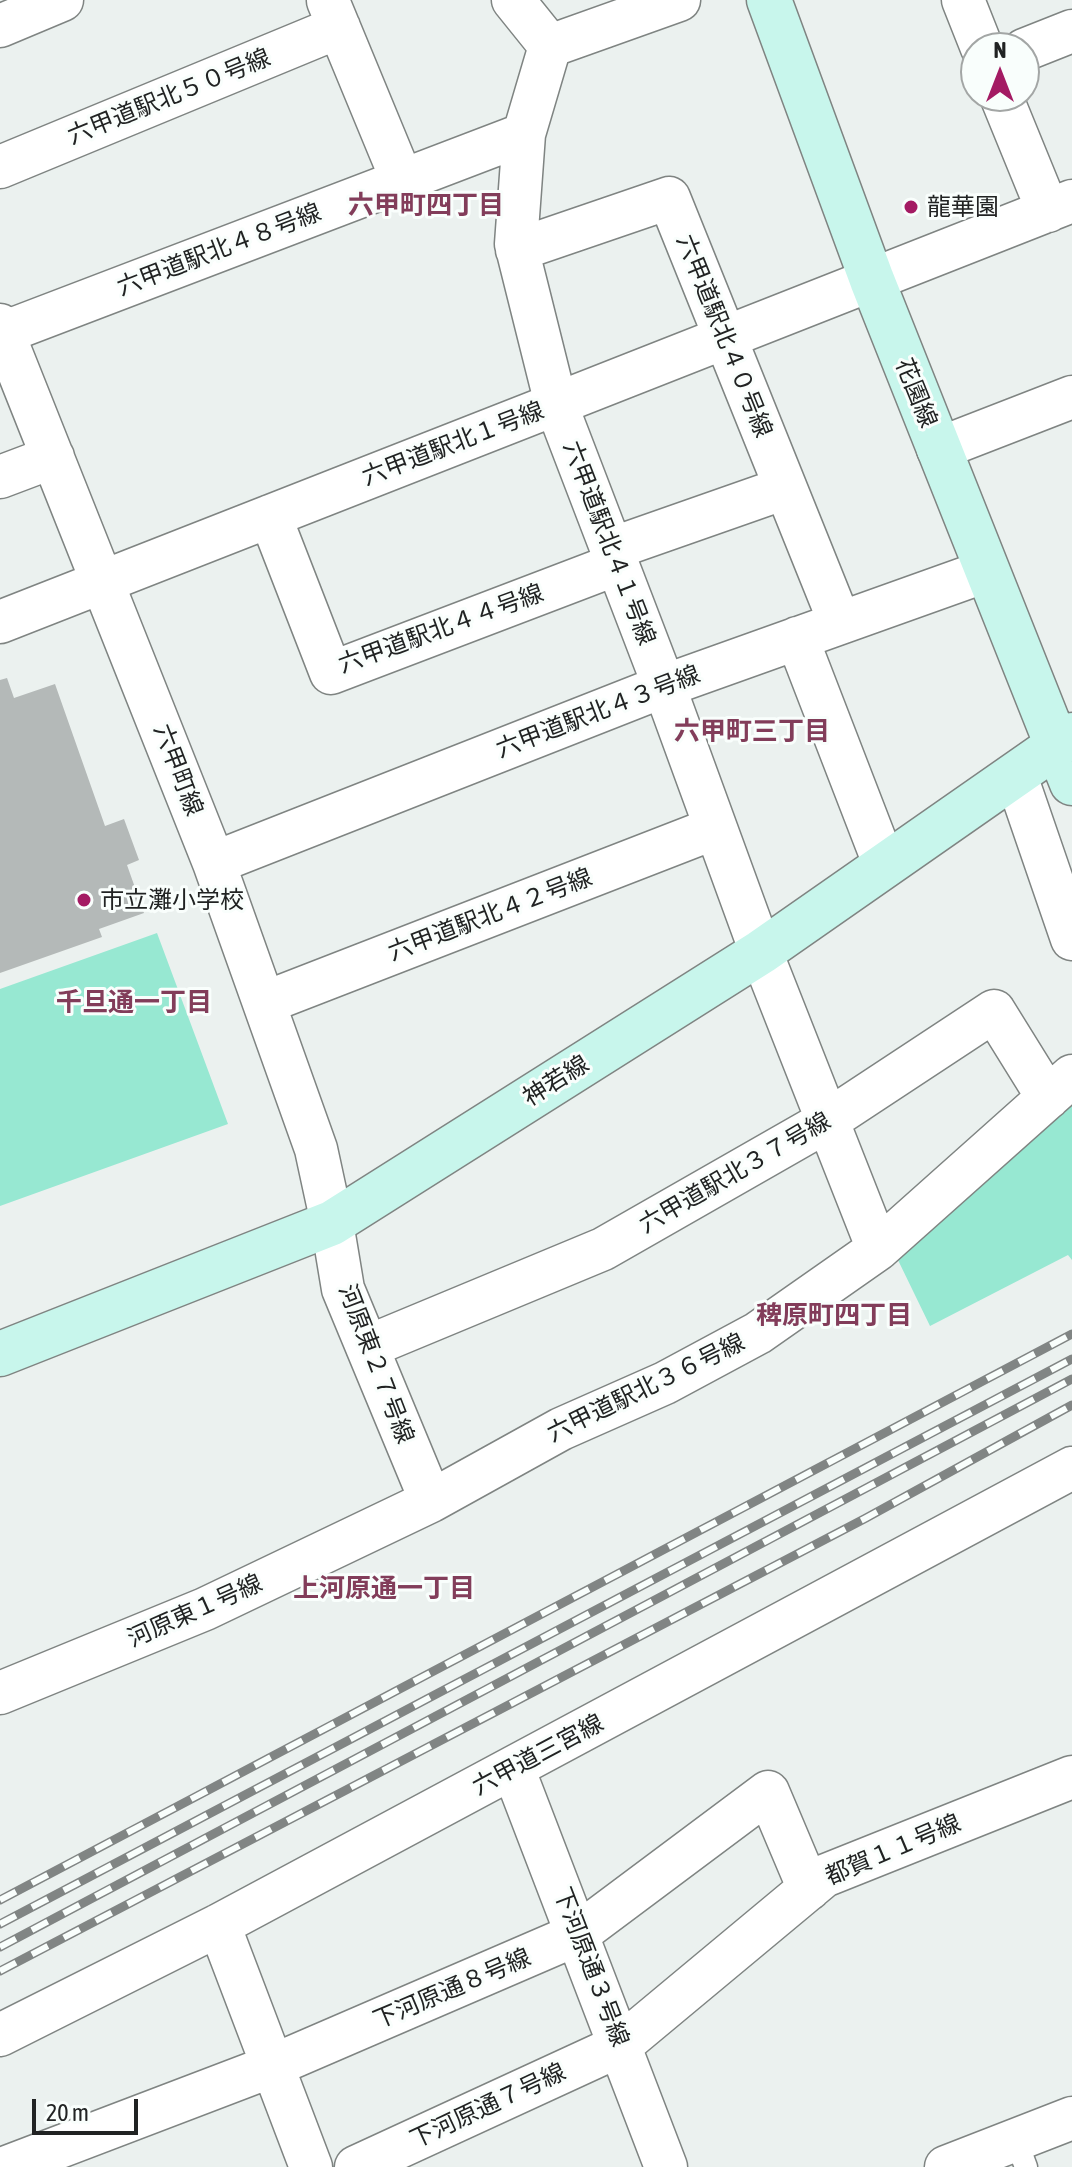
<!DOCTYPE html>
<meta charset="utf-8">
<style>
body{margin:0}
#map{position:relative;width:1072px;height:2167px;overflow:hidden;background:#ebf1ef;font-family:"Asap Condensed",sans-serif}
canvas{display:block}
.north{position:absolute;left:960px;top:32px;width:80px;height:80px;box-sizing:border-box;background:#f9fefc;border:2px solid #a3a6a5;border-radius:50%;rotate:0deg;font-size:22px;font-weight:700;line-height:32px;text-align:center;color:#212323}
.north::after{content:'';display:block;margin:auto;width:28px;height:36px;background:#a41b63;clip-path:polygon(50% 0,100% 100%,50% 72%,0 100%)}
.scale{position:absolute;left:32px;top:2099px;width:106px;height:36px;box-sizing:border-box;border:4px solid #212323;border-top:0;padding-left:10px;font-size:24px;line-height:28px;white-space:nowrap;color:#212323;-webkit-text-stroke:6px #f9fefc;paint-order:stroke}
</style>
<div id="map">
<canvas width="1072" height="2167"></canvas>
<div class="north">N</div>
<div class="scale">20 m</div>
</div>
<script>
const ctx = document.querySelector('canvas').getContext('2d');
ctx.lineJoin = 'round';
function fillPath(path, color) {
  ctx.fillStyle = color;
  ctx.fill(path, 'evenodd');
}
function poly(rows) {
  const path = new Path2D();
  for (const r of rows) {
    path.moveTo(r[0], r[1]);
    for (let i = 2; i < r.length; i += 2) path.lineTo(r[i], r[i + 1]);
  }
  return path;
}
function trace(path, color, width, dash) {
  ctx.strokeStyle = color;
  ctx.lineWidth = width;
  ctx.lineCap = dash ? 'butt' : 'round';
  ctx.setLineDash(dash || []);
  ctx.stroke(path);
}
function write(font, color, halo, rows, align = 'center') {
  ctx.font = font + ' "Asap Condensed","Noto Sans JP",sans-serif';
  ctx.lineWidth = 6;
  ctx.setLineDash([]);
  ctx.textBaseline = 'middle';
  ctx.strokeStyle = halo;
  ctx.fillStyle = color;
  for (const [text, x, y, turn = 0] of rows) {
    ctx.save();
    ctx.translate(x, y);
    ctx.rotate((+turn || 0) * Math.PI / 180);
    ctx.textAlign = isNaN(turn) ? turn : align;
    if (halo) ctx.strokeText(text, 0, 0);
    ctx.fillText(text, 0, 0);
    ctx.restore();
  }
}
fillPath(poly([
 [157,933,228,1124,0,1206,0,989],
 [1072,1093,1072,1260,1068,1255,930,1326,897,1258]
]), '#97e8d2');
fillPath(poly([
 [7,678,14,698,55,684,105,826,124,819,139,860,127,865,144,913,99,929,102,937,0,973,0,680]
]), '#b4b9b8');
const lane = poly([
 [1016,2140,1026,2167]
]);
const street = poly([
 [513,0,550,46],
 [963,0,982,48],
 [328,1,402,180],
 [0,26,62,0],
 [1024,50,1072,31],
 [1001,96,1048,211],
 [0,167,339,27],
 [517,250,669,198,840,623],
 [0,325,214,863,316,1149,332,1223,343,1289,431,1501],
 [0,334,524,134],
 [938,449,1072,397],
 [0,477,53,457],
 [270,516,331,673,617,564],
 [611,549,785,488],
 [0,622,556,404,516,244,524,134,550,46,679,0],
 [797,638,885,866],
 [1016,776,1072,939],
 [214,863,664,686,986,571],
 [264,1003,715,828],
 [878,1249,761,952,664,686,556,404,1072,201],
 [367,1347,603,1249,827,1121,994,1011,1048,1098],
 [0,1693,205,1609,431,1501,561,1429,665,1383,758,1333,878,1249,1072,1076],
 [513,1768,666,2167],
 [219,1925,311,2167],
 [0,2035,219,1925,1072,1468],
 [7,2167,272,2066,578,1934,768,1792,809,1889],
 [356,2167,621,2045,824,1876,1072,1777],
 [946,2167,1072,2118]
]);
const secondary = poly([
 [769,0,872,280,1072,783],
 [0,1354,332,1223,761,952,1072,735]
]);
trace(lane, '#7f8482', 25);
trace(street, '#7f8482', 45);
trace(secondary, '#7f8482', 47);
trace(lane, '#fff', 22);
trace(street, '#fff', 42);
trace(secondary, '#c8f6ec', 44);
const rail = poly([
 [0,1900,1072,1334],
 [0,1924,1072,1359],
 [0,1947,1072,1379],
 [0,1971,866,1518,1072,1405]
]);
trace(rail, '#818584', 9);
trace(rail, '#f9fefc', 6, [18]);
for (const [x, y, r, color] of [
 [911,207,8,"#a41b63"],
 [84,900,8,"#a41b63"]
]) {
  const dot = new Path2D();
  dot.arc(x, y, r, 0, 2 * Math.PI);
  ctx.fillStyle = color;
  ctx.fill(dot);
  trace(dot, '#f9fefc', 3);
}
write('24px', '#212323', '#f9fefc', [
 ["六甲道駅北５０号線",169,97,-22],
 ["六甲道駅北４８号線",219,250,-21],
 ["六甲道駅北４０号線",724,336,68],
 ["花園線",916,393,68],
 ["六甲道駅北１号線",453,444,-21],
 ["六甲道駅北４１号線",609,543,69],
 ["六甲道駅北４４号線",441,629,-20],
 ["六甲道駅北４３号線",598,712,-21],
 ["六甲町線",178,770,69],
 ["六甲道駅北４２号線",490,915,-21],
 ["神若線",556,1081,-32],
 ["六甲道駅北３７号線",735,1173,-30],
 ["河原東２７号線",376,1364,69],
 ["六甲道駅北３６号線",646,1388,-26],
 ["河原東１号線",195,1611,-24],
 ["六甲道三宮線",538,1755,-28],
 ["都賀１１号線",893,1850,-23],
 ["下河原通３号線",591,1967,69],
 ["下河原通８号線",452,1989,-23],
 ["下河原通７号線",488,2106,-25]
]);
write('24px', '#212323', '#f9fefc', [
 ["龍華園",927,207],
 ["市立灘小学校",100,900]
], 'left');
write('bold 26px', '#823d5a', '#f9fefc', [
 ["六甲町四丁目",426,206],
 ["六甲町三丁目",752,732],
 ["千旦通一丁目",134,1003],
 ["稗原町四丁目",834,1316],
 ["上河原通一丁目",384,1589]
]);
</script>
